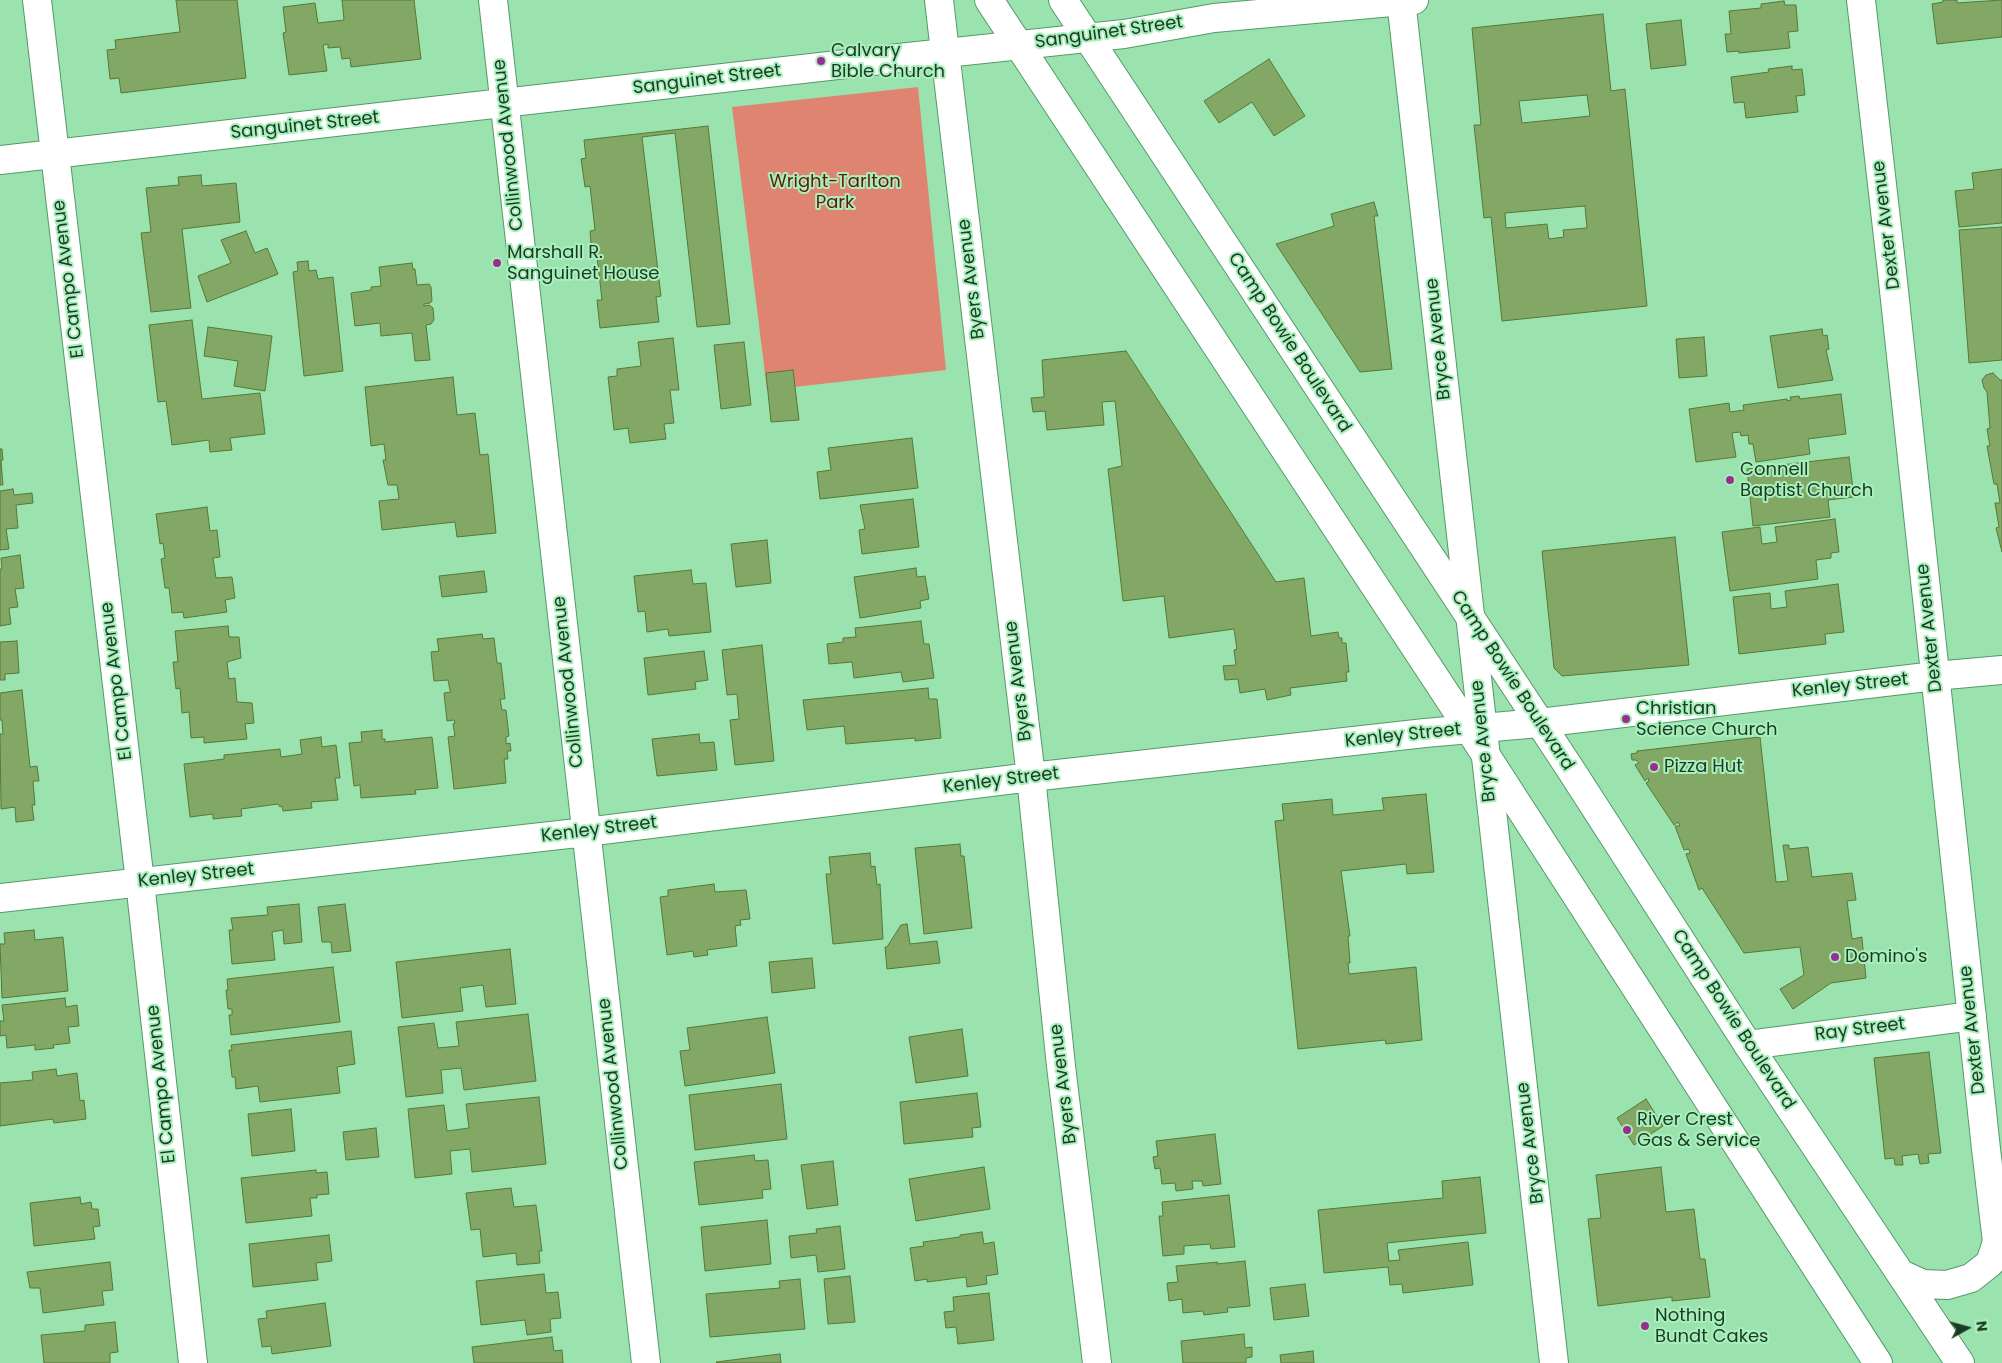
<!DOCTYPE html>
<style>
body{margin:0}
#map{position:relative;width:2002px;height:1363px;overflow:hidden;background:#9be3ae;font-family:Poppins,sans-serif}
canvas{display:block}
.north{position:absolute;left:1942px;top:1303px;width:50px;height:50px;-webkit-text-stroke:4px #a8f0bb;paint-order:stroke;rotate:83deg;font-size:14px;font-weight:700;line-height:20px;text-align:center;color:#1c3925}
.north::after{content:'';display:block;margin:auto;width:18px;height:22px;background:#1c3925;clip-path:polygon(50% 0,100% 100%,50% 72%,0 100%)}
</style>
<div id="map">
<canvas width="2002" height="1363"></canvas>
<div class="north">N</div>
</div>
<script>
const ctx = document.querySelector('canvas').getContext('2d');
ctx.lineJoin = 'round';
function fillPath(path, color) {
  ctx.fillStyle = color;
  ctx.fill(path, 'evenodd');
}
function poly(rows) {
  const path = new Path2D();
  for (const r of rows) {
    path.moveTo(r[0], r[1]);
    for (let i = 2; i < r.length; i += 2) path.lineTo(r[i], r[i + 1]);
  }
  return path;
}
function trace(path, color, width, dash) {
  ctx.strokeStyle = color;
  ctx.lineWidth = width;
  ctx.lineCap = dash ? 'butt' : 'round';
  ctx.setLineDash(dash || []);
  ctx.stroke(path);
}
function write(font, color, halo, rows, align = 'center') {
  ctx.font = font + ' Poppins,sans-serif';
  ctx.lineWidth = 4;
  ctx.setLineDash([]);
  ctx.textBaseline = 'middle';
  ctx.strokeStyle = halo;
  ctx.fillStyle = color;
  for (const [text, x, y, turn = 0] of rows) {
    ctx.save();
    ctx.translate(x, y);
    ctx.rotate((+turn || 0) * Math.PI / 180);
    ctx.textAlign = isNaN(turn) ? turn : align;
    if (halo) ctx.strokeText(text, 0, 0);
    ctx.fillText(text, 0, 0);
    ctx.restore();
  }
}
fillPath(poly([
 [918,87,946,370,767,390,732,107]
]), '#e08472');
const building = poly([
 [176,0,237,0,246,78,121,93,119,78,110,79,107,50,116,49,115,40,180,32,176,0],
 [342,0,414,0,421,59,351,67,350,58,342,59,340,47,328,48,328,44,323,45,327,71,289,75,283,33,286,32,283,7,315,3,318,23,344,20,342,0],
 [1943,0,1957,0,1957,3,2002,0,2002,37,1937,44,1932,4,1943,2,1943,0],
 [1784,1,1785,5,1796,5,1798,31,1788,32,1790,48,1739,53,1739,51,1727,52,1725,34,1731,34,1729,11,1761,8,1761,4,1784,1],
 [1603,14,1611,91,1625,89,1647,306,1502,321,1491,217,1484,218,1474,125,1481,125,1472,28,1603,14],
 [1587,95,1590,116,1522,123,1519,101,1587,95],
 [1585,206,1587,228,1563,230,1564,237,1549,239,1547,224,1506,228,1505,213,1585,206],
 [1681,20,1686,65,1651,69,1646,24,1681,20],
 [1269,59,1305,116,1274,136,1252,102,1219,123,1204,101,1269,59],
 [1792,66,1792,70,1802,69,1805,95,1796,96,1798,112,1746,118,1744,102,1734,103,1731,77,1769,72,1768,69,1792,66],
 [708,126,730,324,697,327,675,133,642,137,661,296,656,297,659,322,600,328,597,300,602,300,597,256,592,256,590,231,595,230,590,186,585,187,581,159,586,158,584,140,708,126],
 [2002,169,2002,223,1959,227,1955,191,1974,189,1972,173,2002,169],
 [201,175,202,186,236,183,240,222,182,229,191,308,151,312,141,233,151,232,146,188,179,185,178,177,201,175],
 [1374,202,1378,216,1374,216,1392,369,1360,372,1276,244,1334,226,1331,214,1374,202],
 [2002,227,2002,360,1969,363,1959,230,2002,227],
 [246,231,255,253,267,248,278,274,207,302,198,276,231,263,221,240,246,231],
 [308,261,309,271,316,270,318,279,333,277,343,371,304,376,293,272,298,271,297,262,308,261],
 [412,263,413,269,415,269,417,285,429,284,431,287,432,301,430,303,424,304,424,306,429,305,433,308,434,320,431,324,426,325,430,360,415,361,412,333,381,336,380,323,355,326,351,293,371,290,371,287,381,286,379,267,412,263],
 [192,320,202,399,260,393,265,434,230,438,232,450,210,452,209,440,172,445,166,401,158,402,149,325,192,320],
 [208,327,272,336,265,391,234,386,238,361,204,356,208,327],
 [1822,329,1823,336,1827,335,1829,349,1826,350,1833,380,1778,388,1770,336,1822,329],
 [1704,337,1707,376,1679,378,1676,339,1704,337],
 [673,338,679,390,670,390,674,423,664,424,666,439,630,443,628,428,614,430,608,377,617,376,617,369,641,366,638,342,673,338],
 [744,342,751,405,721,409,714,345,744,342],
 [1126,351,1276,582,1304,578,1311,636,1338,632,1339,638,1342,638,1342,643,1346,643,1349,672,1346,672,1347,681,1290,688,1291,695,1267,700,1265,689,1240,693,1238,679,1225,680,1223,666,1236,665,1234,650,1237,649,1234,629,1169,638,1164,596,1123,601,1108,469,1122,466,1115,401,1102,402,1104,425,1047,430,1045,411,1033,412,1031,398,1044,397,1042,360,1126,351],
 [793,370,799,420,771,422,766,373,793,370],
 [1993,373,2000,380,2002,380,2002,552,1996,528,1999,527,1995,503,2000,503,1997,484,1994,484,1987,446,1990,446,1987,429,1990,428,1987,392,1984,388,1982,380,1986,375,1993,373],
 [453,377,457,415,475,413,480,455,488,454,496,533,457,537,455,522,382,530,379,501,399,499,397,485,388,485,383,460,386,460,384,444,371,446,365,387,453,377],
 [1841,394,1846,434,1808,439,1810,454,1756,462,1753,444,1749,444,1748,435,1741,436,1740,432,1732,433,1736,457,1696,462,1689,409,1729,403,1730,412,1744,410,1743,405,1787,399,1787,401,1791,400,1790,397,1799,396,1800,399,1841,394],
 [912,438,918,488,820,499,817,472,831,470,828,448,912,438],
 [0,449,2,449,3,460,1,461,3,485,0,485,0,449],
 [1849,457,1854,497,1828,500,1830,517,1753,526,1747,469,1849,457],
 [13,489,14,495,32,493,33,503,16,505,18,528,6,529,9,549,0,550,0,491,13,489],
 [913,499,919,547,862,554,859,530,865,529,860,505,913,499],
 [207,507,210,531,217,530,220,557,213,558,216,578,232,577,235,598,225,600,227,612,184,618,183,612,172,613,169,588,165,588,161,559,165,558,163,543,160,544,156,514,207,507],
 [1835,519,1839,552,1831,553,1831,558,1816,560,1818,579,1730,591,1722,532,1760,527,1762,544,1777,542,1775,527,1835,519],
 [1675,537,1689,665,1562,676,1554,668,1542,551,1675,537],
 [767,540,771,583,736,587,731,544,767,540],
 [20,555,24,588,15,589,18,607,9,608,11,624,0,626,0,569,2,569,1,558,20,555],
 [916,568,917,577,925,576,929,599,920,601,921,608,860,618,854,577,916,568],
 [691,570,693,584,706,583,711,632,669,636,668,629,647,632,645,611,638,612,634,576,691,570],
 [484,571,487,592,442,597,439,576,484,571],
 [1838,584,1844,632,1825,634,1826,644,1739,654,1733,597,1770,593,1771,609,1787,607,1785,591,1838,584],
 [921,621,924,644,929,644,934,678,903,682,901,672,854,678,852,662,829,664,827,644,843,642,843,638,856,637,855,628,921,621],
 [228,626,229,637,239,637,241,658,227,662,229,679,235,678,237,702,252,703,254,723,245,724,247,739,204,743,204,737,191,738,189,712,182,713,180,688,176,689,173,662,178,662,175,631,228,626],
 [482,634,483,639,494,638,497,663,501,663,505,699,500,699,502,710,506,710,509,736,506,737,506,744,510,743,511,751,507,751,508,759,504,759,506,783,454,789,448,737,455,736,453,724,455,723,454,720,447,721,444,693,451,692,450,690,448,680,434,681,431,652,439,651,437,639,482,634],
 [17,641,19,673,5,674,5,680,0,680,0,642,17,641],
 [762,645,774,761,735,765,730,720,739,719,737,694,727,695,722,650,762,645],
 [704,651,708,680,695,682,696,689,648,695,644,658,704,651],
 [928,688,929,699,937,699,941,738,915,741,915,738,846,744,844,726,807,730,803,700,928,688],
 [22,690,30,767,37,766,39,781,33,781,35,805,32,805,34,820,16,822,15,807,1,809,0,734,3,734,2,720,0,720,0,693,22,690],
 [382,730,382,739,385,739,385,742,432,737,438,788,415,790,416,794,361,798,360,785,354,786,349,743,362,742,361,732,382,730],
 [699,734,700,743,714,742,717,770,657,776,652,739,699,734],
 [321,737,322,747,336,745,340,778,335,778,338,800,311,802,312,808,283,811,282,806,280,807,278,804,241,809,242,816,213,819,213,814,190,817,184,764,224,759,224,755,280,749,281,757,302,754,300,740,321,737],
 [1760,737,1776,882,1788,881,1783,845,1789,845,1789,849,1808,847,1812,877,1852,873,1856,900,1847,901,1852,939,1862,937,1862,939,1866,978,1831,983,1793,1009,1780,989,1804,975,1800,947,1744,953,1702,888,1699,890,1686,854,1690,853,1689,849,1684,850,1675,826,1680,826,1678,822,1674,825,1646,783,1649,781,1648,778,1645,781,1635,765,1639,763,1636,760,1632,760,1631,754,1637,753,1637,751,1760,737],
 [1426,794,1434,872,1407,874,1406,864,1341,871,1350,936,1348,936,1350,963,1348,963,1349,974,1416,967,1422,1040,1386,1044,1385,1040,1298,1049,1275,821,1284,820,1282,804,1332,799,1333,815,1384,810,1382,798,1426,794],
 [960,844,961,856,964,856,972,928,924,934,915,848,960,844],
 [870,853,871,867,875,866,877,885,880,884,883,939,833,944,826,874,831,874,829,857,870,853],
 [714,884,715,892,746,890,750,919,740,920,741,925,735,926,737,946,707,950,708,955,694,957,693,951,667,955,660,897,668,896,668,890,714,884],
 [299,904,302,942,284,944,283,930,272,932,275,960,232,964,229,930,233,930,231,918,268,915,267,907,299,904],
 [345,904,351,951,332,953,331,942,322,942,318,907,345,904],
 [907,924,910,944,937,941,940,963,887,969,885,947,887,947,901,925,907,924],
 [34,930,35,940,63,937,68,991,2,998,0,944,5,944,4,933,34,930],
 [510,949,516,1004,486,1007,483,985,460,988,463,1011,402,1018,396,962,510,949],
 [812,958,815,988,772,993,769,962,812,958],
 [333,967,340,1022,231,1035,229,1015,232,1015,232,1009,228,1009,226,990,228,990,227,979,333,967],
 [65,998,66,1007,77,1005,79,1026,68,1027,70,1043,53,1045,54,1048,35,1050,35,1045,7,1048,6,1035,0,1036,0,1021,4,1021,2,1005,65,998],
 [528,1014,536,1081,464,1090,461,1068,441,1070,443,1093,406,1097,398,1027,434,1023,438,1048,459,1046,456,1022,528,1014],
 [767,1017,775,1073,685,1086,680,1051,690,1050,687,1028,767,1017],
 [962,1029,968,1076,916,1083,909,1037,962,1029],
 [351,1031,355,1064,337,1067,340,1093,260,1102,258,1086,236,1089,235,1077,232,1077,229,1050,232,1050,231,1045,351,1031],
 [1929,1052,1941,1153,1928,1154,1929,1163,1920,1164,1918,1154,1902,1156,1903,1165,1895,1165,1894,1158,1885,1159,1874,1058,1929,1052],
 [56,1069,57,1076,77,1073,80,1101,84,1100,86,1119,54,1123,53,1119,0,1126,0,1083,33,1080,32,1072,56,1069],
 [781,1084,787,1139,695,1150,689,1095,781,1084],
 [977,1093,981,1127,972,1128,973,1137,904,1144,900,1102,977,1093],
 [539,1097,546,1164,472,1172,470,1149,450,1151,452,1174,415,1178,408,1109,444,1105,447,1131,469,1128,466,1104,539,1097],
 [1646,1099,1663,1126,1634,1145,1617,1118,1646,1099],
 [291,1109,295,1151,252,1156,248,1114,291,1109],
 [376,1128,379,1157,346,1160,343,1132,376,1128],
 [1215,1134,1221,1184,1203,1186,1202,1181,1192,1181,1193,1189,1176,1191,1175,1183,1162,1184,1160,1168,1155,1169,1153,1157,1158,1156,1156,1141,1215,1134],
 [754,1155,755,1161,768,1160,771,1189,762,1190,763,1198,699,1205,694,1162,754,1155],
 [833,1161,838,1205,807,1209,801,1165,833,1161],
 [984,1167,990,1209,916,1221,909,1179,984,1167],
 [1661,1167,1666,1212,1694,1209,1700,1259,1705,1259,1710,1297,1672,1301,1672,1297,1598,1306,1588,1219,1601,1218,1596,1175,1661,1167],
 [316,1170,316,1173,327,1172,329,1194,317,1195,317,1198,310,1198,312,1216,246,1223,241,1178,316,1170],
 [1480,1177,1486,1233,1387,1243,1389,1261,1400,1260,1398,1250,1468,1242,1473,1285,1403,1293,1402,1284,1390,1285,1388,1267,1324,1273,1318,1210,1443,1198,1442,1181,1480,1177],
 [511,1188,514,1207,536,1205,542,1251,539,1251,540,1263,517,1265,516,1253,483,1257,480,1229,471,1230,466,1193,511,1188],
 [1229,1195,1235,1247,1211,1249,1210,1244,1184,1246,1184,1254,1163,1256,1159,1216,1163,1216,1162,1202,1229,1195],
 [80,1197,81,1204,91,1202,92,1209,98,1209,100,1226,93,1227,95,1239,34,1246,30,1203,80,1197],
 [767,1220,771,1264,705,1271,701,1227,767,1220],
 [840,1226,845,1269,818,1272,816,1255,791,1258,789,1236,817,1233,816,1229,840,1226],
 [982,1232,984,1244,994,1242,998,1274,986,1276,987,1284,967,1287,966,1277,927,1282,927,1279,915,1281,910,1248,924,1246,923,1242,960,1237,960,1235,982,1232],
 [329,1235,332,1261,316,1263,318,1280,253,1287,249,1244,329,1235],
 [1245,1261,1250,1306,1227,1308,1228,1312,1204,1315,1203,1311,1183,1313,1182,1299,1169,1301,1167,1283,1178,1282,1176,1266,1218,1262,1217,1264,1245,1261],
 [110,1262,113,1290,102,1291,104,1305,43,1313,40,1288,30,1288,27,1272,110,1262],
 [544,1274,546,1293,558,1292,561,1318,550,1319,551,1332,527,1335,525,1320,481,1325,476,1281,544,1274],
 [850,1276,855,1322,828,1324,824,1279,850,1276],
 [800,1279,805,1329,710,1337,706,1294,780,1288,779,1281,800,1279],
 [1305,1284,1309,1316,1274,1320,1270,1288,1305,1284],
 [989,1293,994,1340,958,1344,956,1327,946,1328,944,1312,954,1311,953,1297,989,1293],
 [325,1303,331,1346,272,1354,271,1346,262,1347,258,1319,267,1318,266,1311,325,1303],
 [115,1322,118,1352,110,1353,110,1363,44,1363,41,1335,85,1331,85,1325,115,1322],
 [1244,1334,1245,1348,1252,1347,1252,1357,1246,1358,1246,1363,1183,1363,1181,1341,1244,1334],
 [552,1337,554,1351,562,1350,563,1363,474,1363,472,1347,552,1337],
 [1313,1351,1314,1363,1281,1363,1280,1355,1313,1351],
 [780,1354,781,1363,717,1363,716,1362,780,1354]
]);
fillPath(building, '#83a865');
trace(building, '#557836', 1);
const minor = poly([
 [37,0,140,882,193,1363],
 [493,0,646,1363],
 [1861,0,1892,272,1986,1149,1997,1242,2002,1254],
 [945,52,1031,777,1061,1066,1097,1363],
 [0,160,908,57,1124,34,1214,18,1414,0],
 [0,898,586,832,1031,777,1425,733,1539,723,1935,676,2002,670],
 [1748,1045,1972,1016]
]);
const tertiary = poly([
 [939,0,945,52],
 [1401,0,1554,1363]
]);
const secondary = poly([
 [989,0,1469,729,1878,1363],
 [1063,0,1569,767,1748,1045,1960,1363],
 [1901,1274,1923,1284,1947,1285,1971,1278,1990,1263,1997,1242]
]);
trace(minor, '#549a69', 30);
trace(tertiary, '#549a69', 30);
trace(secondary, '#549a69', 30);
trace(minor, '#fff', 28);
trace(tertiary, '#fff', 28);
trace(secondary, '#fff', 28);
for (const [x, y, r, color] of [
 [821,61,5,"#9a2e8f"],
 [497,263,5,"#9a2e8f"],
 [1730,480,5,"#9a2e8f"],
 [1626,719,5,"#9a2e8f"],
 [1654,767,5,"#9a2e8f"],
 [1835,957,5,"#9a2e8f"],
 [1627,1130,5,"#9a2e8f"],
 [1645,1326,5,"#9a2e8f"]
]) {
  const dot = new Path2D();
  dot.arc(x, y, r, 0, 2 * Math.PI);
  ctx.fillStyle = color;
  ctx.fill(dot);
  trace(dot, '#a8f0bb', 2);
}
write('18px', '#1c3925', '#a8f0bb', [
 ["Sanguinet Street",1109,33,-8],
 ["Sanguinet Street",707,80,-7],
 ["Sanguinet Street",305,126,-6],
 ["Collinwood Avenue",509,145,-96],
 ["Dexter Avenue",1887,225,-97],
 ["El Campo Avenue",69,279,-97],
 ["Byers Avenue",972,279,-97],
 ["Bryce Avenue",1439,339,-96],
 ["Camp Bowie Boulevard",1289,343,57],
 ["Dexter Avenue",1930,628,-96],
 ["El Campo Avenue",117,681,-97],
 ["Byers Avenue",1019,681,-97],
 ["Camp Bowie Boulevard",1512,681,57],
 ["Collinwood Avenue",569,682,-96],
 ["Kenley Street",1850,686,-6],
 ["Kenley Street",1403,736,-6],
 ["Bryce Avenue",1484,741,-96],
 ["Kenley Street",1001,781,-7],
 ["Kenley Street",599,830,-7],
 ["Kenley Street",196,876,-6],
 ["Camp Bowie Boulevard",1733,1020,57],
 ["Ray Street",1860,1030,-7],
 ["Dexter Avenue",1973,1030,-96],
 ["El Campo Avenue",162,1084,-96],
 ["Collinwood Avenue",614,1084,-96],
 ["Byers Avenue",1064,1084,-97],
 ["Bryce Avenue",1531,1143,-97]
]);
write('18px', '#1c3925', '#a8f0bb', [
 ["Calvary",831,51],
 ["Bible Church",831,72],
 ["Marshall R.",507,253],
 ["Sanguinet House",507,274],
 ["Connell",1740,470],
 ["Baptist Church",1740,491],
 ["Christian",1636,709],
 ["Science Church",1636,730],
 ["Pizza Hut",1664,767],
 ["Domino's",1845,957],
 ["River Crest",1637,1120],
 ["Gas & Service",1637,1141],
 ["Nothing",1655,1316],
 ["Bundt Cakes",1655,1337]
], 'left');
write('18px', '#64180c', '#a8f0bb', [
 ["Wright-Tarlton",835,182],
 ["Park",835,203]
]);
</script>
